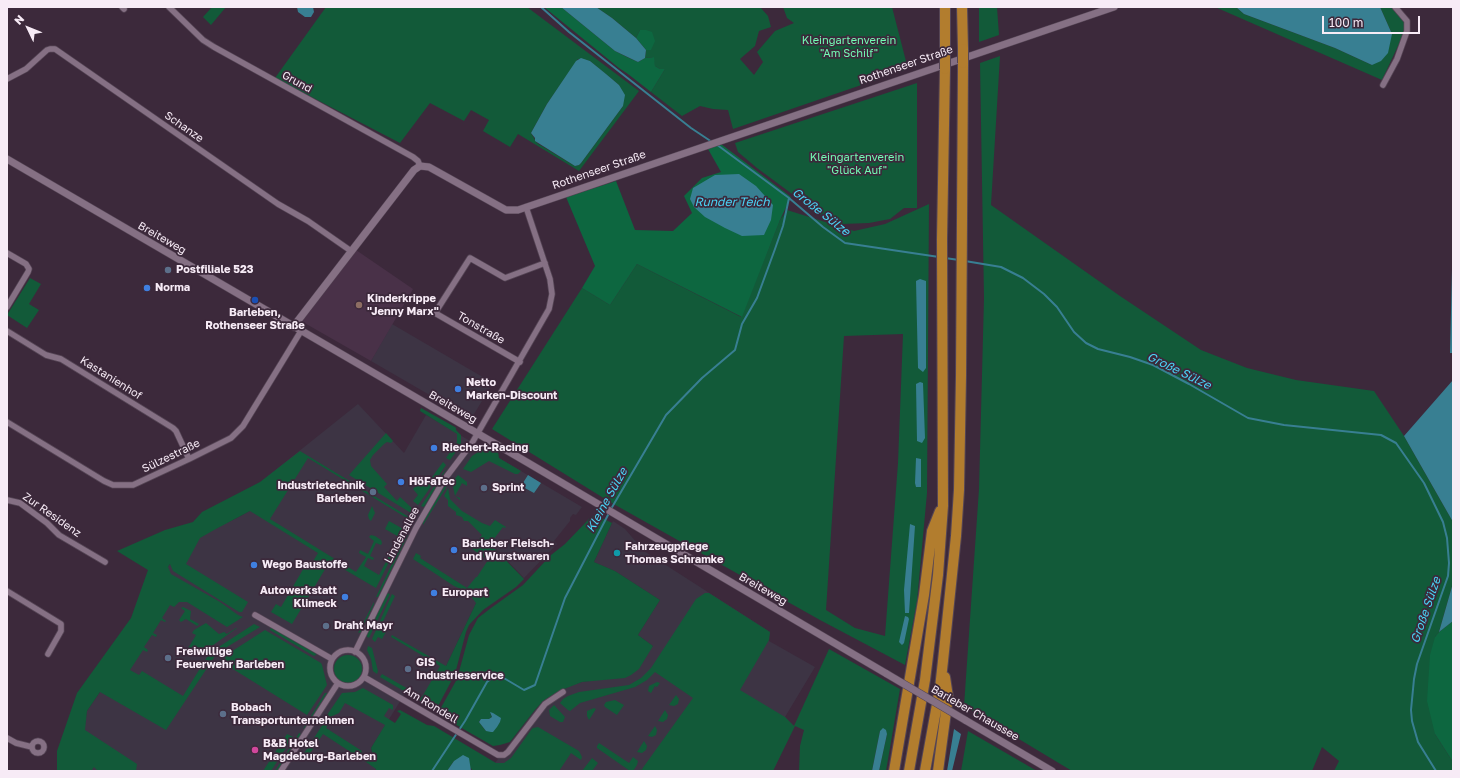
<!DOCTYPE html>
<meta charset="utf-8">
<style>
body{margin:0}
#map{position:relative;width:1460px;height:778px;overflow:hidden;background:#3c293b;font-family:"Golos Text",sans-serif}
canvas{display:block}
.frame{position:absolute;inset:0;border:8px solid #f7ebf6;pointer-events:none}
.north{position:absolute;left:8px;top:8px;width:40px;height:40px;-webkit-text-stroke:3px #3c293b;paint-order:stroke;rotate:313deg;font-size:11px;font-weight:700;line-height:16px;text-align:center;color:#f7ebf6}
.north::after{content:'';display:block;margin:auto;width:14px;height:18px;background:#f7ebf6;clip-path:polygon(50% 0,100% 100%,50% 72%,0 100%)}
.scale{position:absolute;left:1322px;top:16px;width:98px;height:18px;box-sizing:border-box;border:2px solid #f7ebf6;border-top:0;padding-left:5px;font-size:12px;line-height:14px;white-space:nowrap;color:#f7ebf6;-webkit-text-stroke:3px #3c293b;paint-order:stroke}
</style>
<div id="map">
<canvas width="1460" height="778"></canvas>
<div class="frame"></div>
<div class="north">N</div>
<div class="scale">100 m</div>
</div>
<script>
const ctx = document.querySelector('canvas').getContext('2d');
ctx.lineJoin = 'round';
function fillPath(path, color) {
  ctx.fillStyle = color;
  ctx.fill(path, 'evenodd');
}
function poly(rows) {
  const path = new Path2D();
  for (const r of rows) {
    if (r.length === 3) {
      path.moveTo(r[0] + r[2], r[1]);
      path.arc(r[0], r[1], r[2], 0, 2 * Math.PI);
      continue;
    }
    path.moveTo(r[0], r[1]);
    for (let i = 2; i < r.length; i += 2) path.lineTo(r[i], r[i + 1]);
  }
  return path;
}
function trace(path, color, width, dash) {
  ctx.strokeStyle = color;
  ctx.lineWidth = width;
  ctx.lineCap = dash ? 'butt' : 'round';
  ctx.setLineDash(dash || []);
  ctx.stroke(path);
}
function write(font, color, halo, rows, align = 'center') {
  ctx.font = font + ' "Golos Text",sans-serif';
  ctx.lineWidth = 3.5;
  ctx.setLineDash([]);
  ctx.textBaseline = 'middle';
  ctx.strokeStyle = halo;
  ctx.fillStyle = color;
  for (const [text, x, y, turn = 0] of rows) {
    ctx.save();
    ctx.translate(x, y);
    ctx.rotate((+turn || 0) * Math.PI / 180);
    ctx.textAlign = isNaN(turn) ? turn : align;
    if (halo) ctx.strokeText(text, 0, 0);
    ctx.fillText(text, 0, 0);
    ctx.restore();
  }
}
fillPath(poly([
 [392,324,493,383,471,419,371,361],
 [358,404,404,453,426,415,582,507,576,515,573,514,570,518,570,521,554,541,557,544,524,578,496,549,476,603,446,666,424,703,406,692,371,748,376,771,78,771,87,711,100,692,168,567,187,540,233,520,263,504,275,486,268,476],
 [613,521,625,529,644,551,770,632,769,641,815,667,785,717,794,726,773,771,489,771,534,711,544,701,569,686,582,682,596,680,653,646,638,635,660,600,615,571,594,562]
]), '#3d3444');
fillPath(poly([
 [356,250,413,289,371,361,301,321]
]), '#493148');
fillPath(poly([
 [212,7,226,7,211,25,203,17],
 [326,7,527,7,639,91,579,171,518,134,510,147,483,131,489,120,471,110,464,121,430,103,400,143,275,78],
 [578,59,590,61,619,85,623,106,581,163,579,165,575,166,537,143,531,133,547,104],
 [596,7,760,7,768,16,771,27,759,31,755,46,740,59,754,75,763,62,757,52,775,31,794,23,787,18,783,7,892,7,908,69,733,129,728,110,713,109,700,106,682,116,651,92,665,69,660,69,655,66,653,57,645,58,646,50,651,50,640,30,636,38,612,18],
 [979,7,997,7,999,35,979,42],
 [1215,7,1236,7,1244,14,1335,48,1372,65,1392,34,1380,7,1392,7,1404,21,1404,33,1382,80],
 [1000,56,991,205,1120,296,1201,350,1247,368,1296,380,1374,391,1404,436,1453,522,1453,583,1439,632,1435,637,1435,734,1453,762,1453,771,1334,771,1339,761,1322,747,1312,771,1072,771,964,706,979,489,984,298,980,63],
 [917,83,917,208,904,208,890,219,869,223,842,224,830,222,757,168,738,152,735,143],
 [929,204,927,493,917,601,905,665,820,620,610,502,492,429,582,288,610,305,637,264,741,317,780,220,787,210,854,231,885,224],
 [903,334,898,463,885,636,855,628,826,610,844,336],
 [30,278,41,284,29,304,39,310,27,328,7,315],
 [421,408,455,427,456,428,456,430,461,435,461,445,450,460,446,458,457,442,457,434,420,411],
 [386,433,393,441,391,443,387,442,384,444,373,455,370,460,371,466,387,484,384,487,397,501,400,497,415,511,414,513,411,513,349,475],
 [483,449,492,451,495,450,498,452,499,458,521,471,518,474,515,474,489,461,471,472,463,469,472,456],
 [300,451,409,517,410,520,308,458,270,519,356,572,366,557,359,553,360,550,368,554,374,541,369,537,371,535,375,536,381,540,382,543,381,545,376,543,370,556,374,558,373,560,368,558,364,566,379,575,399,537,385,529,389,521,405,530,376,588,330,561,292,624,271,612,276,604,281,607,305,566,309,568,318,553,250,511,214,530,200,538,186,564,248,602,242,612,239,612,173,571,170,564,168,567,171,574,220,602,238,615,243,617,227,627,187,602,179,602,174,607,170,605,162,618,166,621,165,622,161,620,153,633,157,635,156,637,152,635,144,647,148,650,147,652,143,650,130,670,139,675,142,671,183,696,207,657,214,650,254,624,260,627,217,653,166,730,100,692,87,711,85,730,137,764,136,771,98,771,94,767,91,771,57,771,57,751,77,693,131,618,148,570,117,551,165,530,193,522,202,512,260,482],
 [443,462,446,465,418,505,413,501,418,495,413,489,417,485,416,484,425,475,430,480],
 [447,468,424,507,421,506,443,473],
 [458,475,467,482,467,486,462,483,455,496,460,498,460,500,455,496,452,482],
 [446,484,447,486,423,525,423,521],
 [448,488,450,499,462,511,482,523,490,526,495,520,506,527,505,528,503,527,490,544,524,579,516,587,483,610,469,625,466,632,455,674,436,710,380,677,382,674,422,697,440,666,391,637,392,635,446,666,476,603,468,592,454,586,413,559,416,553,421,556,420,558,467,588,476,577,477,577,488,560,472,549,482,535,468,521,464,521,462,517,456,515,456,512,448,506,448,500,444,496],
 [372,506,375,513,371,521,369,519,368,515],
 [598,513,602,516,602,518,612,523,594,562,615,571,660,600,638,635,653,646,639,669,631,675,625,678,582,682,559,691,543,701,534,711,510,742,500,745,493,746,439,715,438,713,457,679,469,635,478,618,491,608,523,585,551,555,565,544,589,519],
 [490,713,500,722,486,731,479,722,481,719,489,719,492,717],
 [408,530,408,535,378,597,376,597],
 [387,593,390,594,369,638,366,636],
 [705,593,709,593,770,632,769,640,740,690,785,717,794,726,829,649,900,689,886,771,879,771,887,734,880,731,872,771,799,771,800,746,804,730,795,726,773,771,639,771,640,769,643,771,642,769,693,698,655,672,647,680,635,687,580,703,570,711,568,710,561,704,560,703,563,699,568,696,579,692,629,685,641,678,651,668,696,599],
 [392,594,395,596,380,628,386,632,382,639,378,637,375,642,372,639],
 [374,602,374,604,361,632,358,633],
 [183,607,191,611,190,619,199,624,197,626,186,619,181,622,179,620,185,611,181,608],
 [206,623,219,634,224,632,227,634,236,628,237,628,202,653,195,655,187,650,196,635,192,633,194,630],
 [271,627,317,654,314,656,270,630],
 [265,630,321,663,322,665,327,685,307,715,220,661,223,657],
 [368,646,372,648,378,671,377,674,373,671,371,659,367,650],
 [348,669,14],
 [657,682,660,683,657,687,655,686,651,693,648,691,649,686],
 [363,688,393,705,393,710,389,708,384,716,395,723,401,714,397,711,400,710,427,725,434,726,496,763,504,763,511,758,531,730,533,728,538,727,579,751,582,757,581,760,571,753,559,771,471,771,472,769,454,761,447,771,376,771,376,769,366,762,323,734,305,761,299,761,325,721,329,723,326,728,362,751,361,752,374,761,371,748,385,725,345,703,339,713,330,717,327,715,342,693,355,692],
 [325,693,327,693,305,728,303,729],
 [676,695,679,699,678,704,674,706,669,705],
 [615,700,624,705,617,715,605,707,604,705,606,702],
 [554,705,565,717,563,722,560,722,550,716,549,710],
 [594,708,596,709,589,720,587,716,587,711],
 [665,710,668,715,667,719,663,722,658,721],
 [655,726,657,730,656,735,652,737,648,736],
 [968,731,1037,771,961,771],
 [299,733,301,734,277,771,275,771],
 [287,734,293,737,271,771,263,771],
 [644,741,647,746,646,750,642,753,637,752],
 [599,743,629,763,633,757,638,761,637,765,633,771,630,771,597,748,597,746],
 [592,758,598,763,592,771,582,771]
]), '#125a39');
fillPath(poly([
 [544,7,561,7,615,51,627,57,638,62,645,58,654,57,655,66,660,69,665,69,651,92,628,74,619,68],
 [640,30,646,30,652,32,655,41,651,50,646,50,636,38],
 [721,144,791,197,780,220,742,317,637,264,610,305,582,288,595,266,566,197,616,181,635,230,673,231,692,213,684,196,702,178,721,172,708,149],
 [1453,621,1453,762,1435,734,1427,701,1430,655,1435,637,1439,632]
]), '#0d6740');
fillPath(poly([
 [297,7,313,7,314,12,311,17,305,17,298,12],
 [561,7,596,7,612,18,636,38,646,50,645,58,638,62,615,51],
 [1236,7,1380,7,1392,34,1388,53,1381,61,1372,65,1335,48,1244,14],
 [581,58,590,61,606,74,619,85,625,95,623,106,581,163,579,165,575,166,535,141,535,138,531,133,547,104,576,61],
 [739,174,756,186,773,205,771,220,764,235,742,236,725,228,705,217,694,207,690,199,693,188,715,175],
 [1453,227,1453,353,1450,353],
 [920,279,926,281,926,368,923,372,918,368,916,281],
 [1453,380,1453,522,1404,436],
 [920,382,923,383,925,438,922,443,917,441,916,384],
 [916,458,921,459,921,487,916,487,915,483],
 [528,475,541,483,534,493,521,486],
 [910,524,915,526,909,613,905,613,904,590],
 [1453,583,1453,621,1439,632],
 [905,616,908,617,909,619,904,643,902,645,899,642],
 [490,712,493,713,501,718,500,722,497,727,493,732,491,732,486,731,479,722,481,719,489,719,492,717],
 [883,728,886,730,887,734,879,771,872,771,880,731],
 [954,729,961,734,952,771,947,771],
 [463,755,469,758,471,771,447,771,454,761]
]), '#387f92');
trace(poly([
 [541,7,569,32,691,128,712,142],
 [716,144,789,198,823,227,845,243,939,257],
 [945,258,959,260],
 [965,261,1001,267,1023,278,1044,294,1057,307,1074,332,1086,343,1098,349,1130,357,1153,365,1189,384,1248,418,1284,425,1381,435,1396,443,1424,483,1443,522,1447,538,1449,563,1448,576,1417,664,1414,679,1411,710,1412,721,1418,742,1436,771],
 [611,509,666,415,702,378,735,350,742,324,757,298,775,249,783,226,789,198],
 [432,771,465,721,487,682,497,674,524,690,535,685,565,598,609,513]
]), '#387f92', 2);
const minor = poly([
 [122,7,124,9],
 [169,7,203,40,214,47,413,157,418,161,420,166],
 [7,79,26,69,47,50,50,49,55,49,278,204,308,221,351,251],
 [1383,85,1397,59,1407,31,1407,21,1395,7],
 [7,253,26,264,29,269,28,272,7,307],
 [7,331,46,355,61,359,173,428,176,431,189,459],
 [520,362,435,313,470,258,505,278,545,263],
 [7,422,104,481,113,485,133,485,189,459,231,438,243,426,301,331],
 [7,500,20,503,47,523,59,535,105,562],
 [7,591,61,624,61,631,48,654],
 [255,615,332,659],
 [348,668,18],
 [355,652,416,528,444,480,472,443,549,309,552,294,550,279,526,207],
 [364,677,498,755,504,755,508,752,545,704,563,692],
 [7,738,16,743,32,747],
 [38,747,6],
 [281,771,338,683]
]);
const tertiary = poly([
 [7,159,530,464,887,674],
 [293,327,414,170,420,166,429,167,506,210,518,210,1114,7],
 [965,720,1052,771]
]);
const motorway = poly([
 [962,7,963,49],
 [945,55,945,7],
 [894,771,924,595,932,531,940,511],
 [909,771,925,680,938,575,943,506,942,239,945,69],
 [925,771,940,688,943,661,956,536,959,490,961,376,963,63],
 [938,771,948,697,945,677]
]);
trace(minor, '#554555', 7);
trace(tertiary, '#554555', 8);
trace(motorway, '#554555', 12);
trace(minor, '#857084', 5.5);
trace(tertiary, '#857084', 7);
trace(motorway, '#b27d2e', 10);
const tertiaryBridge = poly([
 [887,674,965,720]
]);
const motorwayBridge = poly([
 [963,49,963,63],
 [945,69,945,55]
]);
trace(tertiaryBridge, '#554555', 8, []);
trace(motorwayBridge, '#554555', 12, []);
trace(tertiaryBridge, '#857084', 7);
trace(motorwayBridge, '#b27d2e', 10);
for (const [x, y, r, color] of [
 [168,270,4,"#5c6f8a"],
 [147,288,4,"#3f7fe0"],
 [255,300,4,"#1a4fb4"],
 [359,305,4,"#8d6e63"],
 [458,389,4,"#3f7fe0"],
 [434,448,4,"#3f7fe0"],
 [401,482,4,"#3f7fe0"],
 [484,488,4,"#5c6f8a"],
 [373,492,4,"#5c6f8a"],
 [454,550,4,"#3f7fe0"],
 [617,553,4,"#0f9aa8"],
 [254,565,4,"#3f7fe0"],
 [434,593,4,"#3f7fe0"],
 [345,597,4,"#3f7fe0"],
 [326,626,4,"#5c6f8a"],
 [168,658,4,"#5c6f8a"],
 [408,669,4,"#5c6f8a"],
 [223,714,4,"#5c6f8a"],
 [255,750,4,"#d1479c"]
]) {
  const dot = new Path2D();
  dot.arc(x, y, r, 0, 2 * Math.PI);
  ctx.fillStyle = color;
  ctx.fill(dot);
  trace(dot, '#3c293b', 1.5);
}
write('11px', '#73fbb4', '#3c293b', [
 ["Kleingartenverein",849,41],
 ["\"Am Schilf\"",849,54],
 ["Kleingartenverein",857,158],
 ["\"Glück Auf\"",857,171]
]);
write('11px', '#f7ebf6', '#3c293b', [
 ["Rothenseer Straße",906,65,-19],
 ["Grund",297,82,29],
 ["Schanze",184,127,35],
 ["Rothenseer Straße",599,170,-19],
 ["Breiteweg",162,238,30],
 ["Tonstraße",481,328,30],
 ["Kastanienhof",111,378,32],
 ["Breiteweg",453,407,30],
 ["Sülzestraße",171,456,-26],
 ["Zur Residenz",52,515,35],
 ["Lindenallee",402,535,-62],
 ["Breiteweg",763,589,30],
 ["Am Rondell",431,705,31],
 ["Barleber Chaussee",975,713,30]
]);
write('bold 11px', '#f7ebf6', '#3c293b', [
 ["Postfiliale 523",176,270],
 ["Norma",155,288],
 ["Kinderkrippe",367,299],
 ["\"Jenny Marx\"",367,312],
 ["Barleben,",255,313,"center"],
 ["Rothenseer Straße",255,326,"center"],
 ["Netto",466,383],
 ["Marken-Discount",466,396],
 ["Riechert-Racing",442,448],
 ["HöFaTec",409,482],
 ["Industrietechnik",365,486,"right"],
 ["Barleben",365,499,"right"],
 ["Sprint",492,488],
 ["Barleber Fleisch-",462,544],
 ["und Wurstwaren",462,557],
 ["Fahrzeugpflege",625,547],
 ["Thomas Schramke",625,560],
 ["Wego Baustoffe",262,565],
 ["Autowerkstatt",337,591,"right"],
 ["Klimeck",337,604,"right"],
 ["Europart",442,593],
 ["Draht Mayr",334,626],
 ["Freiwillige",176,652],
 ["Feuerwehr Barleben",176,665],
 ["GIS",416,663],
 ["Industrieservice",416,676],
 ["Bobach",231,708],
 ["Transportunternehmen",231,721],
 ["B&B Hotel",263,744],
 ["Magdeburg-Barleben",263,757]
], 'left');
write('italic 12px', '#4ad4f6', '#3c293b', [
 ["Runder Teich",732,202],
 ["Große Sülze",821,212,38],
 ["Große Sülze",1179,371,26],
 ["Kleine Sülze",607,500,-61],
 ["Große Sülze",1426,610,-71]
]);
</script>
